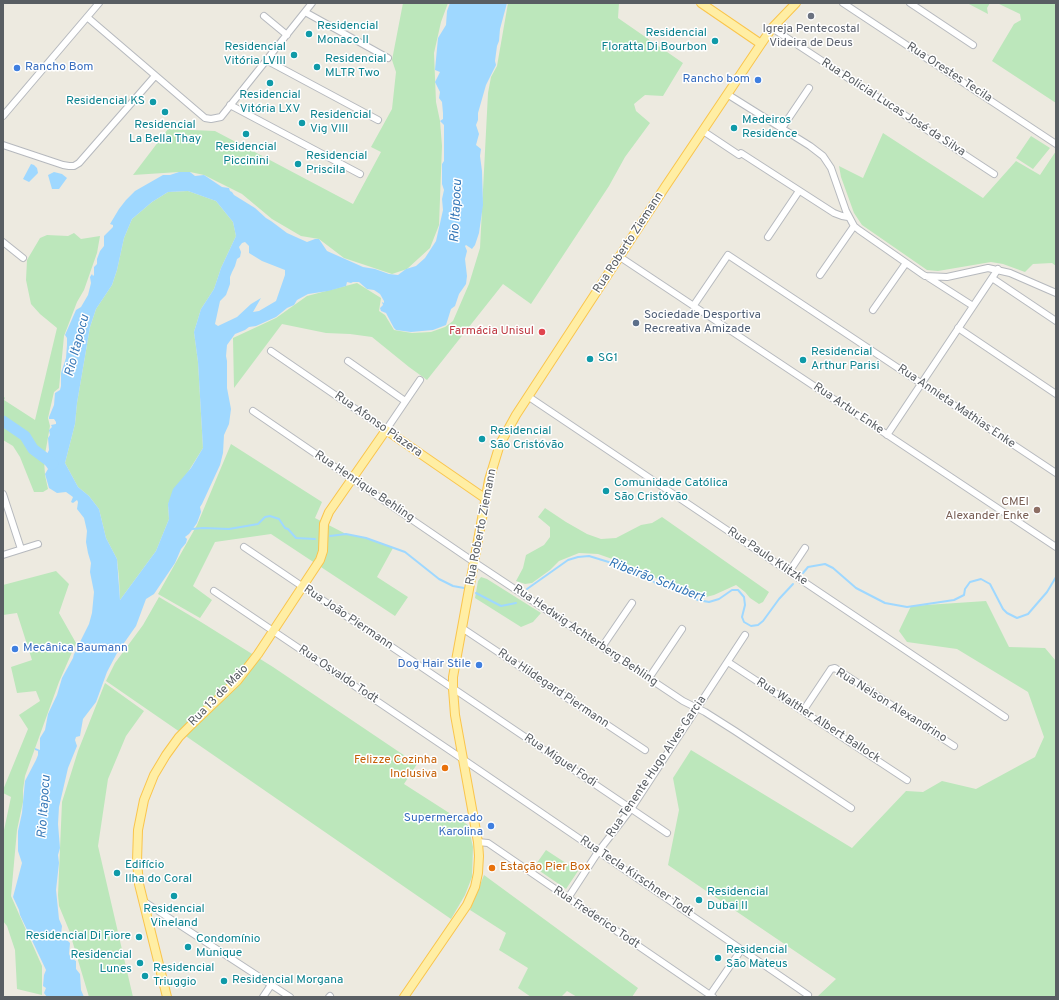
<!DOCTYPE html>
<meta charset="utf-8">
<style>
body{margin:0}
#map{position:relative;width:1059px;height:1000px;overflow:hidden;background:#edeae0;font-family:Overpass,sans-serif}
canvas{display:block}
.frame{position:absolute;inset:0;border:4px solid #595e63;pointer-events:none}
</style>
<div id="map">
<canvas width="1059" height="1000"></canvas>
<div class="frame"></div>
</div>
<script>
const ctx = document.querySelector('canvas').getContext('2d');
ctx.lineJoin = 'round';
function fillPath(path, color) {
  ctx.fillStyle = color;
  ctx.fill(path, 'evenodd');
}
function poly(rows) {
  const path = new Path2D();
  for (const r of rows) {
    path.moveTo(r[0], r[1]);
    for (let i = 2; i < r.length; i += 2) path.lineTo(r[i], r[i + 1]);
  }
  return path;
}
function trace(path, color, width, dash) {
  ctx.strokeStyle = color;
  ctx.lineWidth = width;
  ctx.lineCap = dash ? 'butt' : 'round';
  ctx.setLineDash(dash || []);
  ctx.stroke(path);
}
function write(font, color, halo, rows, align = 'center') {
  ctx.font = font + ' Overpass,sans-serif';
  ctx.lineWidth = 3;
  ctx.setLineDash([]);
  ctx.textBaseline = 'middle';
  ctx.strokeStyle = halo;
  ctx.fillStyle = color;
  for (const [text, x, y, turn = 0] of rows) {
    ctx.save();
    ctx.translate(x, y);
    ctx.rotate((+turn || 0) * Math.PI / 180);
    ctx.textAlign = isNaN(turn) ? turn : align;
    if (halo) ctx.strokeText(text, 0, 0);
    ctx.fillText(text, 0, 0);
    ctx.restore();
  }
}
fillPath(poly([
 [403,3,448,3,441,22,434,53,436,102,440,121,442,146,439,225,430,248,407,269,392,274,344,258,319,239,301,236,272,219,242,194,204,175,190,172,179,172,133,175,168,129,215,131,353,204,381,152,371,147,392,109,396,72,392,60],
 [508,3,619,3,618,18,683,63,663,96,645,95,634,104,636,111,650,123,625,157,609,186,531,304,503,284,427,380,409,367,372,337,350,334,326,333,282,324,234,388,233,338,276,318,307,296,357,283,381,298,379,311,385,315,394,330,412,333,431,332,445,327,453,321,469,284,480,248,488,93,491,77,497,66],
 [967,3,990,3,987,8,988,14],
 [997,3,1056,3,1056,103,992,61,1014,24,1021,20,1020,14],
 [883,133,983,198,1016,161,1040,175,1056,151,1056,266,1052,263,1033,264,1025,272,1003,264,991,262,938,271,927,270,862,225,854,213,841,177,839,166,863,178],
 [1031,136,1050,148,1033,169,1016,158],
 [188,191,216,201,233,222,236,236,221,268,214,289,201,309,194,332,198,362,203,448,168,504,169,519,156,551,120,600,119,578,117,559,106,538,99,509,89,496,78,487,65,463,75,424,77,403,90,327,96,309,112,285,117,270,124,238,132,219,152,202,168,192],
 [74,233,81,239,100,236,97,253,84,290,77,302,64,336,59,388,54,392,48,418,50,426,44,460,45,475,48,489,43,492,34,492,20,457,13,446,3,440,3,396,5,398,4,400,35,420,57,328,40,314,31,304,26,280,27,260,40,238,47,235,68,236],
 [231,444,322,502,315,518,346,534,366,538,393,548,377,577,408,597,395,616,271,534,215,542,193,586,212,600,200,618,158,594,197,525],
 [545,508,566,522,587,534,601,539,616,538,641,525,652,523,662,517,769,592,763,602,759,604,750,598,745,592,736,585,714,595,706,597,693,591,661,581,638,568,598,554,579,553,559,561,550,570,532,583,525,584,516,581,523,568,526,555,544,545,550,537,550,527,538,517],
 [56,571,69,584,59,613,76,643,59,682,25,776,23,790,23,802,17,830,11,896,42,966,42,995,17,989,15,950,7,926,3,921,3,835,11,797,3,793,3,790,28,729,19,715,40,701,36,691,17,693,11,667,32,660,17,613,3,615,3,585],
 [481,577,487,579,541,613,533,622,521,627,475,598,478,581],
 [159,597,201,622,273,667,417,764,404,784,468,825,473,847,472,877,465,895,451,919,106,681,115,663,143,625],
 [986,601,1009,647,1045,648,1056,661,1056,997,817,997,836,979,668,865,679,810,673,778,691,750,852,848,906,791,923,792,942,781,976,789,1035,757,1044,737,1028,692,957,649,907,642,899,631,911,606],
 [105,683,144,711,126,736,108,779,98,846,133,997,89,997,69,930,59,906,58,895,62,802,78,751],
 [546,850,578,871,566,889,534,867],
 [484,875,638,988,632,997,577,997,567,991,561,997,531,997,518,988,528,968,499,950,506,933,470,910]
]), '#bce7bb');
fillPath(poly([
 [450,3,507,3,500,29,499,41,497,46,495,61,496,65,486,85,478,113,478,120,476,125,479,134,476,145,481,149,480,156,482,171,483,205,479,233,475,245,472,249,466,245,465,246,467,251,465,259,467,276,466,284,459,294,455,306,451,309,446,325,433,330,411,332,396,330,394,328,386,313,381,311,380,308,383,305,382,302,384,303,384,301,380,294,374,290,367,289,359,282,353,282,351,283,347,282,346,286,328,291,308,294,297,300,294,305,287,308,276,317,256,326,249,327,245,330,235,334,227,345,226,356,227,361,227,388,231,409,229,424,224,435,223,453,220,465,202,504,200,507,201,512,197,523,189,534,185,537,187,539,186,543,181,549,175,563,154,594,146,599,136,626,117,653,107,672,96,702,83,719,80,736,76,737,75,740,77,746,68,768,59,807,58,824,60,848,58,855,59,863,56,890,59,919,62,926,61,934,70,943,69,954,71,958,76,961,76,969,80,974,81,990,84,997,47,997,44,993,46,988,43,986,44,975,46,970,20,915,19,910,13,897,22,863,18,851,18,831,22,813,25,781,36,760,38,755,38,751,35,750,35,748,40,750,40,738,45,730,48,714,57,695,62,678,73,658,74,654,77,650,77,648,89,624,92,613,94,592,90,572,91,563,88,553,86,542,87,531,84,518,77,509,78,502,77,500,73,503,71,502,73,497,66,492,57,493,49,488,45,474,48,469,44,463,46,456,49,450,48,438,50,435,49,430,52,427,51,425,56,424,56,422,54,419,49,419,49,417,54,405,55,393,60,390,61,386,61,373,66,358,67,345,67,338,65,335,76,310,81,307,88,295,91,283,90,277,92,274,93,276,94,275,94,267,97,264,97,259,100,251,104,246,104,236,113,227,113,225,110,224,119,209,126,200,135,191,163,175,170,175,179,172,190,172,195,176,204,175,222,187,229,188,230,191,232,192,234,195,255,208,266,218,271,221,287,233,307,242,315,239,319,239,327,251,363,267,375,269,389,274,398,275,406,269,416,266,425,258,436,241,443,210,442,199,444,190,442,184,442,164,444,161,444,125,440,121,443,119,443,113,442,102,439,98,440,92,435,82,440,72,435,70,438,38,446,25,447,11],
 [188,191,216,201,233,222,236,236,221,268,214,289,201,309,194,332,198,362,203,448,191,468,173,489,168,504,169,519,156,551,120,600,117,559,106,538,99,509,89,496,78,487,65,463,75,424,77,403,90,327,96,309,112,285,117,270,124,238,132,219,152,202,168,192],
 [245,242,249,246,249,253,262,261,285,270,285,275,276,301,259,311,253,312,261,298,251,304,237,317,218,326,215,324,220,301,226,295,230,284,230,277,232,272,235,266,237,259,240,257,241,252,239,247,242,243],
 [31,164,34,165,37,168,38,173,29,182,23,179],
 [54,172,62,174,67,178,59,189,52,189,48,175]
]), '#9fd8ff');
trace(poly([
 [192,529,203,528,229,529,258,524,265,517,270,516,279,519,285,528,288,529,296,538,315,539],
 [330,536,346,534,366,538,405,552,439,579,453,586,464,588],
 [803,573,808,567,825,564,833,568,856,588,885,603,907,607,954,600,964,595,965,589,970,582,981,579,990,584,1003,609,1007,613,1017,618,1028,614,1047,592,1056,577],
 [527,589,568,560,578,557,589,556,638,571,657,584,678,590,698,600,709,602,719,599,732,590,738,590,744,597,745,605,742,617,744,622,751,626,758,625,763,621,779,599,793,584],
 [476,593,501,606,516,603]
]), '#9fd8ff', 2);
trace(poly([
 [3,421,25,436,33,449,53,464]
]), '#9fd8ff', 11);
const minor = poly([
 [843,3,1056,144],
 [910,3,973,45],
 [305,12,388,58],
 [264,16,287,35],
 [87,17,205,118,211,119,221,117,312,3],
 [772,28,994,174],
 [266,60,378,120],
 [727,94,810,146,823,156,831,168,846,211,854,226,859,230,925,276,947,277,988,268,1010,273,1056,293],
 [230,105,360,174],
 [3,116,99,3],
 [782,128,809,88],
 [703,131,739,155,741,153,834,213,842,216,848,217],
 [3,145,63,165,69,166,74,166,79,163,155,76],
 [768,237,799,191],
 [3,242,23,258],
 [620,257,1056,547],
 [820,275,854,226],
 [926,276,973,306],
 [992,278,1056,321],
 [694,305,728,255,1056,473],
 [873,310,906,263],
 [958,328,1056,394],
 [271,351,386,430,420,380],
 [348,361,405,401],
 [529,397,1005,717],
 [253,411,468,558,602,647,683,701,705,712,735,731,851,808],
 [887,435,998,269],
 [3,494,21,549],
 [244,547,667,833],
 [3,555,38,544],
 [789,572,805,548],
 [214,591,470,764,808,995],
 [462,628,645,750],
 [602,647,632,603],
 [728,662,907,780],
 [649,678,682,629],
 [803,711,831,669,835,668,954,746],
 [478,842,488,843,713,997],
 [568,898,598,852,631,809,745,635],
 [143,901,290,997],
 [710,995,741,950],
 [263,997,271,985],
 [329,997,330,996]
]);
const major = poly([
 [701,3,761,44],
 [167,997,139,884,137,861,138,830,144,800,154,775,166,755,179,737,190,726,237,681,258,654,320,560,323,551,324,524,329,512,386,430,486,499],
 [404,997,467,905,475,887,478,873,479,856,478,842,455,715,453,689,453,677,489,480,500,444,516,415,665,187,761,44,772,28,796,3]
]);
trace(minor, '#b6b9be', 8);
trace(major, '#fac54c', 10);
trace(minor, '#fff', 6);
trace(major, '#ffeea4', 8);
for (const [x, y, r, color] of [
 [811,16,4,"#6b7280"],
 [309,34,4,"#0f9aa8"],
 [715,41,4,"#0f9aa8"],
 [294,55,4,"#0f9aa8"],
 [317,67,4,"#0f9aa8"],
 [17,68,4,"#3f7fe0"],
 [758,80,4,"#3f7fe0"],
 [270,83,4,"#0f9aa8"],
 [153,102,4,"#0f9aa8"],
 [165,112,4,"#0f9aa8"],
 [302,123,4,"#0f9aa8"],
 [734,128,4,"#0f9aa8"],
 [246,134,4,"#0f9aa8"],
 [298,164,4,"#0f9aa8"],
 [636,323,4,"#5c6f8a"],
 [542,332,4,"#e0444e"],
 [590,359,4,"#0f9aa8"],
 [803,360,4,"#0f9aa8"],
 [482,439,4,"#0f9aa8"],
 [606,491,4,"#0f9aa8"],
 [1037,510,4,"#8d6e63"],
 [15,649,4,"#3f7fe0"],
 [479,665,4,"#3f7fe0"],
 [445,768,4,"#e8710a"],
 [491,826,4,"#3f7fe0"],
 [492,868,4,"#e8710a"],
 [117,873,4,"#0f9aa8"],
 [174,896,4,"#0f9aa8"],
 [699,900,4,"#0f9aa8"],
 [139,937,4,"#0f9aa8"],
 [188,947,4,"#0f9aa8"],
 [718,958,4,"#0f9aa8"],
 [140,963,4,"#0f9aa8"],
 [145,976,4,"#0f9aa8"],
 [224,981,4,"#0f9aa8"]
]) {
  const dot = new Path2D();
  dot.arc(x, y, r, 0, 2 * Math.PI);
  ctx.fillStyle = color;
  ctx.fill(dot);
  trace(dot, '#fff', 1.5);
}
write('12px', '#0d838f', '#fff', [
 ["Residencial",317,27],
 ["Monaco II",317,41],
 ["Residencial",707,34,"right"],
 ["Floratta Di Bourbon",707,48,"right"],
 ["Residencial",286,48,"right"],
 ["Vitória LVIII",286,62,"right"],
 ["Residencial",325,60],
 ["MLTR Two",325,74],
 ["Residencial",270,96,"center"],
 ["Vitória LXV",270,110,"center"],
 ["Residencial KS",145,102,"right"],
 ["Residencial",310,116],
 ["Vig VIII",310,130],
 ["Medeiros",742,121],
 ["Residence",742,135],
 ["Residencial",165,126,"center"],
 ["La Bella Thay",165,140,"center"],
 ["Residencial",246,148,"center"],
 ["Piccinini",246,162,"center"],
 ["Residencial",306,157],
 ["Priscila",306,171],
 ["Residencial",811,353],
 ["Arthur Parisi",811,367],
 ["SG1",598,359],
 ["Residencial",490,432],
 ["São Cristóvão",490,446],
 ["Comunidade Católica",614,484],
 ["São Cristóvão",614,498],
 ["Edifício",125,866],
 ["Ilha do Coral",125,880],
 ["Residencial",707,893],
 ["Dubai II",707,907],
 ["Residencial",174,910,"center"],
 ["Vineland",174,924,"center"],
 ["Residencial Di Fiore",131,937,"right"],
 ["Condomínio",196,940],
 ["Munique",196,954],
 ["Residencial",726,951],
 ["São Mateus",726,965],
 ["Residencial",132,956,"right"],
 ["Lunes",132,970,"right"],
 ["Residencial",153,969],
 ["Triuggio",153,983],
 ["Residencial Morgana",232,981]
], 'left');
write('12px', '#5b616d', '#fff', [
 ["Igreja Pentecostal",811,30],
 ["Videira de Deus",811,44]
]);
write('12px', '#366cbe', '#fff', [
 ["Rancho Bom",25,68,"left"],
 ["Rancho bom",750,80],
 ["Mecânica Baumann",23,649,"left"],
 ["Dog Hair Stile",471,665],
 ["Supermercado",483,819],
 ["Karolina",483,833]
], 'right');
write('12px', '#595e63', '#fff', [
 ["Rua Orestes Tecila",949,73,33],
 ["Rua Policial Lucas José da Silva",893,108,33],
 ["Rua Roberto Ziemann",629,243,-57],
 ["Rua Annieta Mathias Enke",956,407,34],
 ["Rua Artur Enke",848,409,34],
 ["Rua Afonso Piazera",378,425,35],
 ["Rua Henrique Behling",364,487,34],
 ["Rua Roberto Ziemann",482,527,-79],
 ["Rua Paulo Klitzke",767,557,34],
 ["Rua João Piermann",348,618,34],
 ["Rua Hedwig Achterberg Behling",585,636,34],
 ["Rua Osvaldo Todt",338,675,34],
 ["Rua Hildegard Piermann",553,689,34],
 ["Rua 13 de Maio",219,696,-46],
 ["Rua Nelson Alexandrino",891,706,32],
 ["Rua Walther Albert Ballock",818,721,33],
 ["Rua Miguel Fodi",560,761,34],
 ["Rua Tenente Hugo Alves Garcia",657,767,-56],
 ["Rua Tecla Kirschner Todt",636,877,34],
 ["Rua Frederico Todt",596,918,34]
]);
write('12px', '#4e5e75', '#fff', [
 ["Sociedade Desportiva",644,316],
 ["Recreativa Amizade",644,330]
], 'left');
write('12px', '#be3a42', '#fff', [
 ["Farmácia Unisul",534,332]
], 'right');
write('12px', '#785e54', '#fff', [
 ["CMEI",1029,503],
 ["Alexander Enke",1029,517]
], 'right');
write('12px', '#c56008', '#fff', [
 ["Felizze Cozinha",437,761],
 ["Inclusiva",437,775],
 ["Estação Pier Box",500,868,"left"]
], 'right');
write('italic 13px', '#3678b8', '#fff', [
 ["Rio Itapocu",457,211,-87],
 ["Rio Itapocu",78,346,-75],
 ["Ribeirão Schubert",656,581,21],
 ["Rio Itapocu",45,807,-86]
]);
</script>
